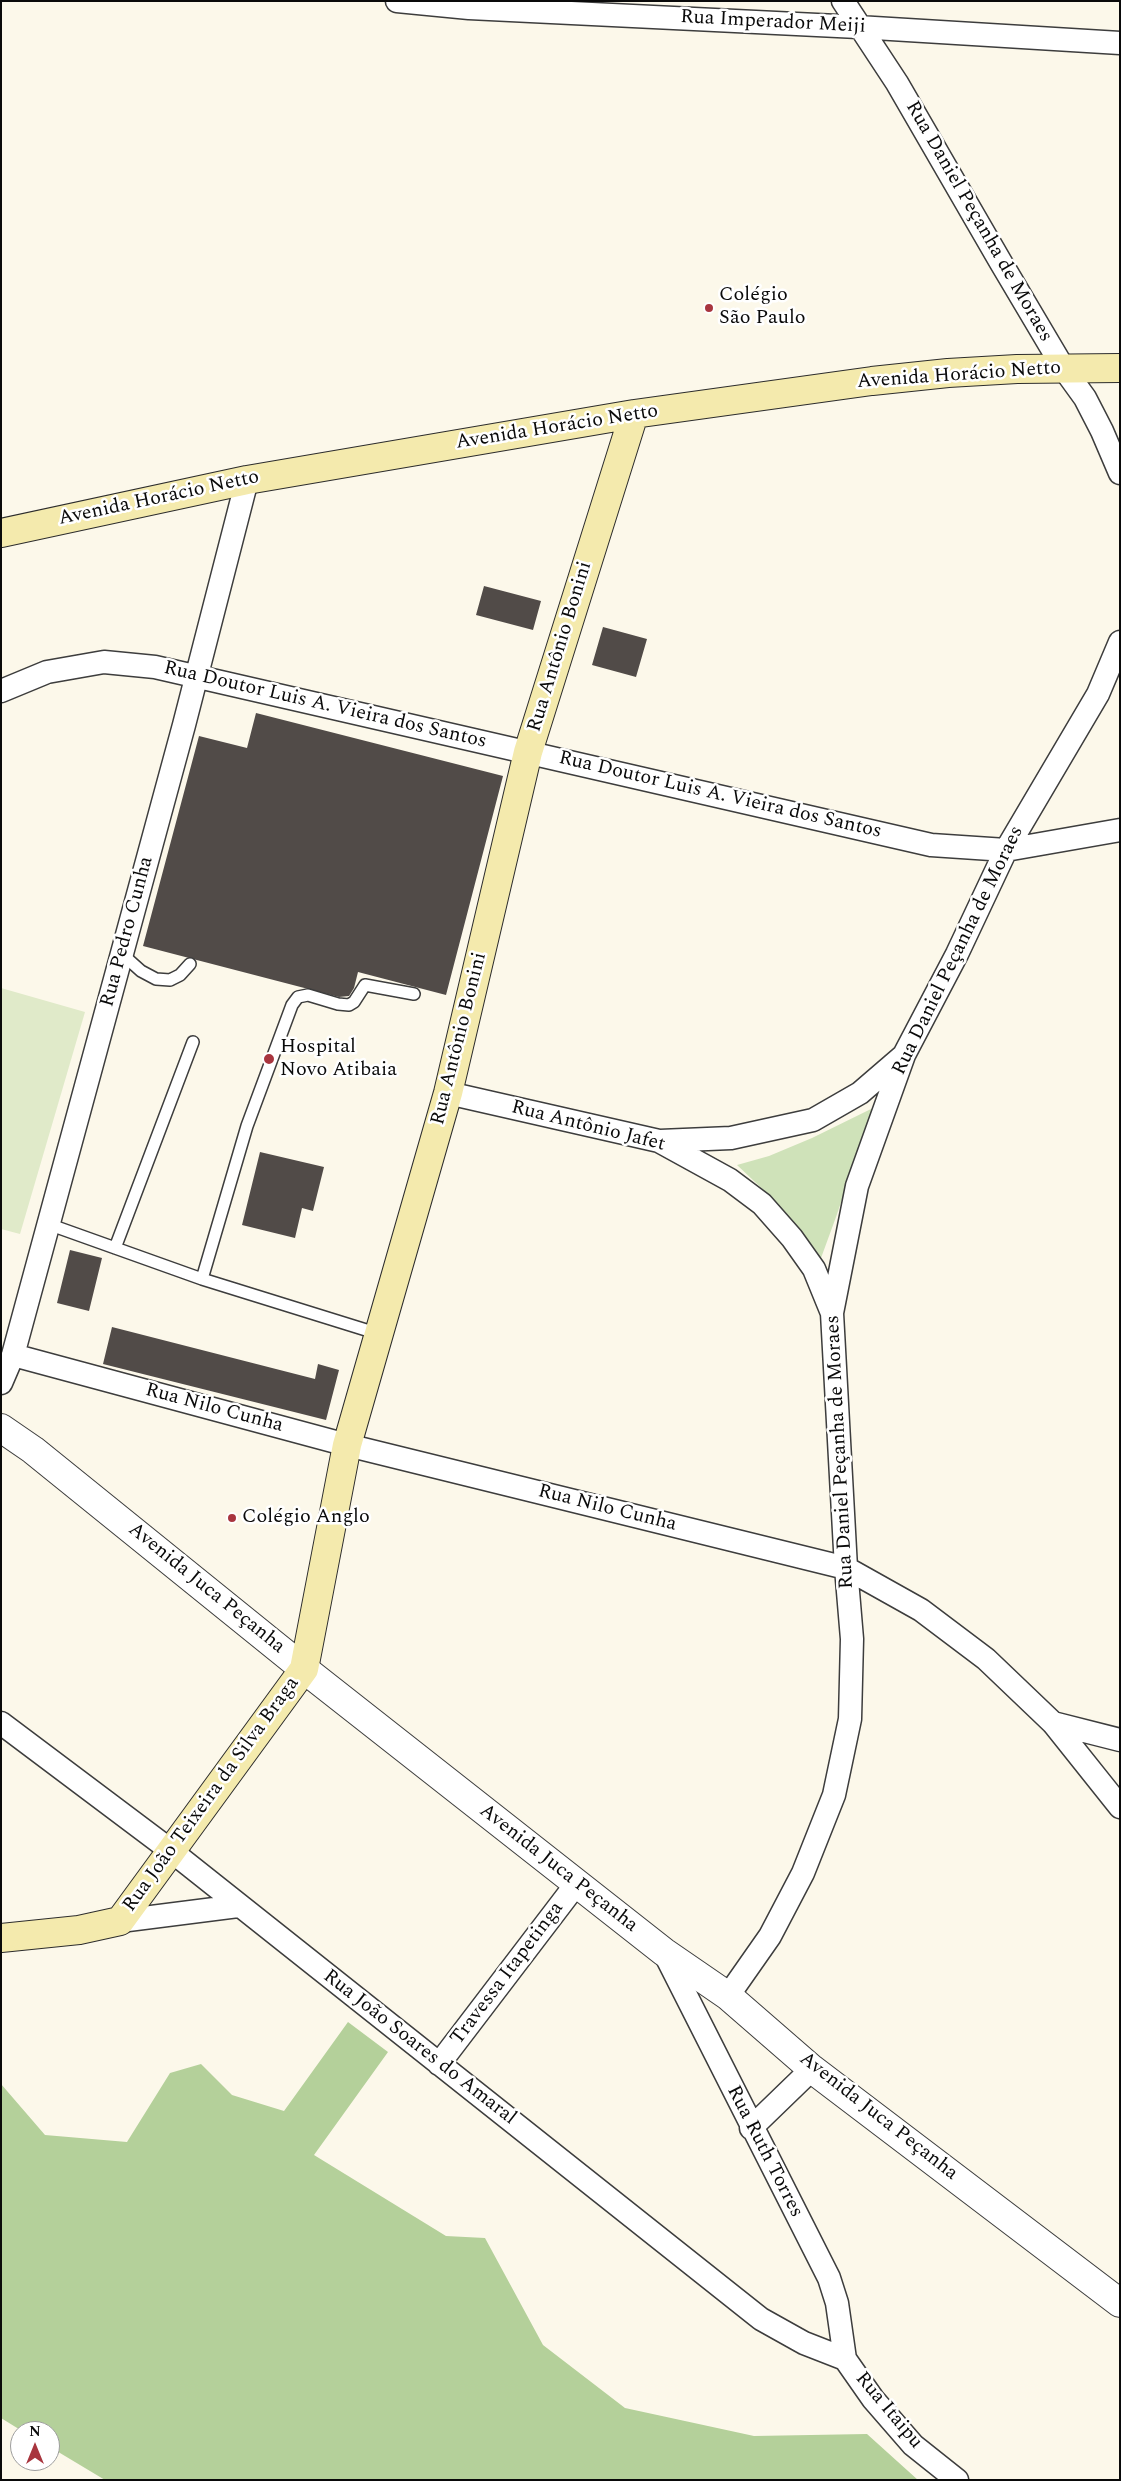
<!DOCTYPE html>
<meta charset="utf-8">
<style>
body{margin:0}
#map{position:relative;width:1121px;height:2481px;overflow:hidden;background:#fcf8ea;font-family:Spectral,serif}
canvas{display:block}
.frame{position:absolute;inset:0;border:2px solid #0a0a0a;pointer-events:none}
.north{position:absolute;left:10px;top:2421px;width:50px;height:50px;box-sizing:border-box;background:#fff;border:1px solid #9d9d9d;border-radius:50%;rotate:0deg;font-size:14px;font-weight:700;line-height:20px;text-align:center;color:#0a0a0a}
.north::after{content:'';display:block;margin:auto;width:18px;height:22px;background:#a8353e;clip-path:polygon(50% 0,100% 100%,50% 72%,0 100%)}
</style>
<div id="map">
<canvas width="1121" height="2481"></canvas>
<div class="frame"></div>
<div class="north">N</div>
</div>
<script>
const ctx = document.querySelector('canvas').getContext('2d');
ctx.lineJoin = 'round';
function fillPath(path, color) {
  ctx.fillStyle = color;
  ctx.fill(path, 'evenodd');
}
function poly(rows) {
  const path = new Path2D();
  for (const r of rows) {
    path.moveTo(r[0], r[1]);
    for (let i = 2; i < r.length; i += 2) path.lineTo(r[i], r[i + 1]);
  }
  return path;
}
function trace(path, color, width, dash) {
  ctx.strokeStyle = color;
  ctx.lineWidth = width;
  ctx.lineCap = dash ? 'butt' : 'round';
  ctx.setLineDash(dash || []);
  ctx.stroke(path);
}
function write(font, color, halo, rows, align = 'center') {
  ctx.font = font + ' Spectral,serif';
  ctx.lineWidth = 5;
  ctx.setLineDash([]);
  ctx.textBaseline = 'middle';
  ctx.strokeStyle = halo;
  ctx.fillStyle = color;
  for (const [text, x, y, turn = 0] of rows) {
    ctx.save();
    ctx.translate(x, y);
    ctx.rotate((+turn || 0) * Math.PI / 180);
    ctx.textAlign = isNaN(turn) ? turn : align;
    if (halo) ctx.strokeText(text, 0, 0);
    ctx.fillText(text, 0, 0);
    ctx.restore();
  }
}
fillPath(poly([
 [873,1108,836,1217,821,1258,773,1199,737,1165,769,1156,812,1138]
]), '#cfe2b9');
fillPath(poly([
 [348,2022,388,2052,314,2155,446,2236,485,2238,543,2345,625,2408,754,2436,867,2434,918,2480,105,2480,50,2447,50,2431,22,2431,1,2418,1,2084,45,2135,127,2142,170,2073,201,2064,232,2095,284,2111]
]), '#b4d09a');
fillPath(poly([
 [1,988,85,1012,20,1234,1,1229]
]), '#e0eac9');
fillPath(poly([
 [484,586,541,601,533,630,476,615],
 [603,627,647,639,636,677,592,665],
 [256,713,503,776,446,995,358,972,354,988,349,996,339,997,143,946,199,736,247,748],
 [260,1152,324,1167,313,1211,302,1208,295,1238,242,1225],
 [70,1250,102,1258,89,1311,57,1303],
 [112,1327,315,1379,318,1364,339,1370,326,1420,103,1364]
]), '#514b48');
const service = poly([
 [122,954,141,971,156,979,170,980,180,975,190,964],
 [48,1224,202,1279,379,1334],
 [115,1248,193,1042],
 [202,1279,247,1126,292,1005,298,997,308,995,338,1004,349,1005,354,1002,365,985,414,994]
]);
const minor = poly([
 [397,1,469,8,858,27,1120,43],
 [843,1,897,83,1000,261,1064,369,1085,398,1102,431,1120,473],
 [1,691,47,672,104,662,155,667,931,845,1006,850,1120,830],
 [448,1093,659,1141,730,1180,762,1204,792,1238,814,1269,832,1313],
 [660,1141,731,1138,813,1120,860,1093,903,1056],
 [13,1355,347,1445,846,1568,921,1610,986,1659,1053,1723,1120,1807],
 [1,1383,13,1355,184,725,247,480],
 [1,1723,170,1850,761,2319,804,2343,845,2359],
 [1053,1723,1120,1740],
 [120,1921,238,1906],
 [664,1952,829,2278,837,2303,845,2359,873,2399,913,2445,957,2480],
 [728,1996,770,1936,803,1873,834,1795,850,1719,852,1639,846,1568,832,1313,857,1186,904,1055,957,954,1006,850,1098,694,1120,642],
 [439,2064,577,1883],
 [751,2128,812,2069]
]);
const tertiary = poly([
 [1,1428,33,1450,304,1669,664,1952,728,1996,812,2069,1120,2303]
]);
const secondary = poly([
 [1,533,247,480,634,414,872,381,948,373,1017,369,1120,368],
 [1,1938,79,1930,120,1921,304,1669,347,1445,448,1093,528,752,634,414]
]);
trace(service, '#3d3d3d', 14);
trace(minor, '#3d3d3d', 25);
trace(tertiary, '#3d3d3d', 30);
trace(secondary, '#2c2c2c', 30);
trace(service, '#fff', 11);
trace(minor, '#fff', 22);
trace(tertiary, '#fff', 28);
trace(secondary, '#f4eaad', 28);
for (const [x, y, r, color] of [
 [709,308,5,"#a8353e"],
 [269,1059,6,"#a8353e"],
 [232,1518,5,"#a8353e"]
]) {
  const dot = new Path2D();
  dot.arc(x, y, r, 0, 2 * Math.PI);
  ctx.fillStyle = color;
  ctx.fill(dot);
  trace(dot, '#fff', 2);
}
write('20px', '#0a0a0a', '#fff', [
 ["Rua Imperador Meiji",773,23,3],
 ["Rua Daniel Peçanha de Moraes",978,222,60],
 ["Avenida Horácio Netto",959,376,-4],
 ["Avenida Horácio Netto",557,428,-9],
 ["Avenida Horácio Netto",159,499,-12],
 ["Rua Antônio Bonini",561,647,-73],
 ["Rua Doutor Luis A. Vieira dos Santos",325,706,13],
 ["Rua Doutor Luis A. Vieira dos Santos",720,796,13],
 ["Rua Pedro Cunha",128,932,-75],
 ["Rua Daniel Peçanha de Moraes",959,951,-64],
 ["Rua Antônio Bonini",460,1039,-76],
 ["Rua Antônio Jafet",588,1127,14],
 ["Rua Nilo Cunha",214,1409,15],
 ["Rua Daniel Peçanha de Moraes",841,1452,-93],
 ["Rua Nilo Cunha",607,1509,14],
 ["Avenida Juca Peçanha",206,1589,39],
 ["Rua João Teixeira da Silva Braga",212,1795,-54],
 ["Avenida Juca Peçanha",558,1869,38],
 ["Travessa Itapetinga",508,1974,-53],
 ["Rua João Soares do Amaral",419,2048,38],
 ["Avenida Juca Peçanha",878,2117,38],
 ["Rua Ruth Torres",764,2152,63],
 ["Rua Itaipu",888,2411,50]
]);
write('20px', '#0a0a0a', '#fff', [
 ["Colégio",719,296],
 ["São Paulo",719,319],
 ["Hospital",280,1048],
 ["Novo Atibaia",280,1071],
 ["Colégio Anglo",242,1518]
], 'left');
</script>
